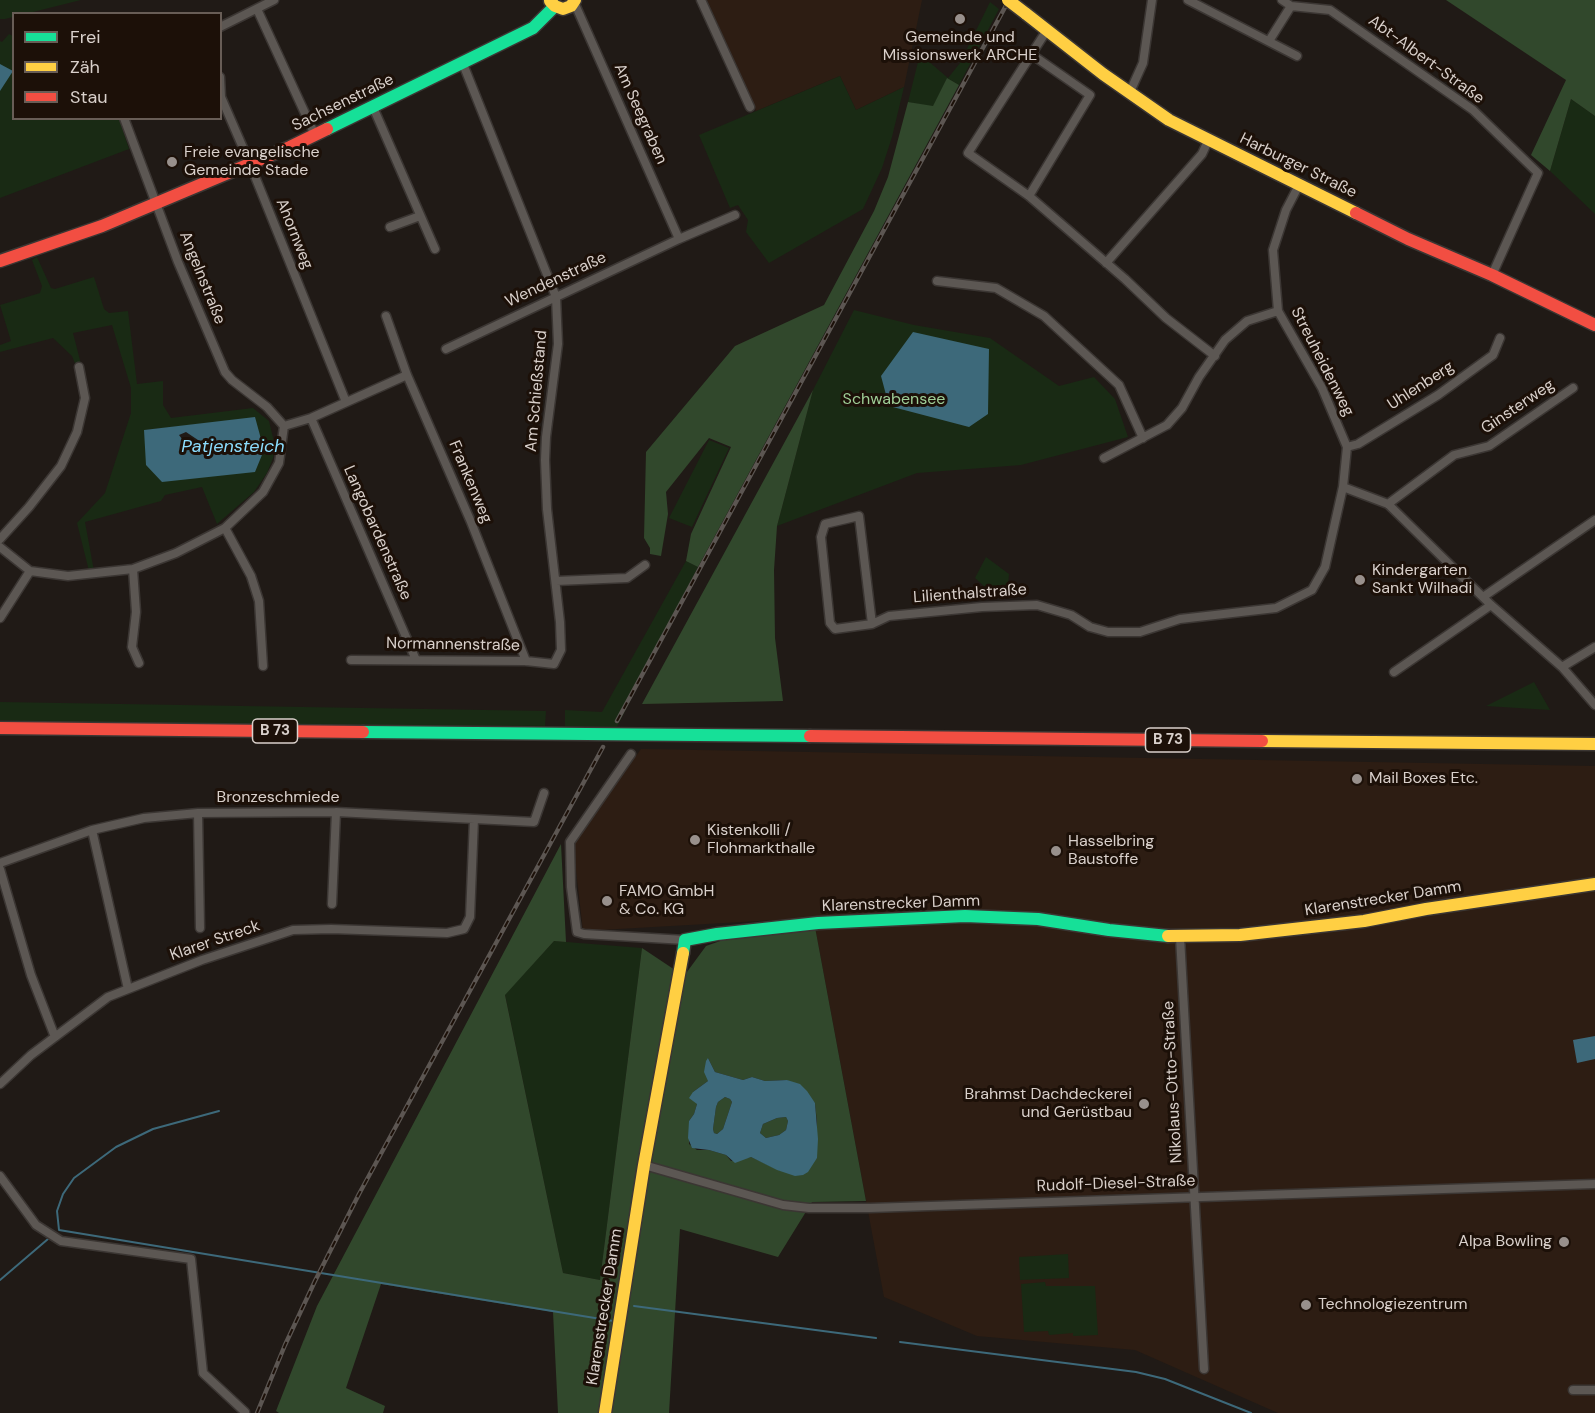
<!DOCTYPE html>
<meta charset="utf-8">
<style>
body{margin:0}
#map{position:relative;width:1595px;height:1413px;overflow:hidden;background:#201a16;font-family:"DM Sans",sans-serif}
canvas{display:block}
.legend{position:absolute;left:12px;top:12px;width:210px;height:108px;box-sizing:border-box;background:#1c1008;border:2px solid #685d56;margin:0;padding:8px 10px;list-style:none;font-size:18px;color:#d9d0cb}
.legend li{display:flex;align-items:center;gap:12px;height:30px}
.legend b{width:30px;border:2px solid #685d56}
</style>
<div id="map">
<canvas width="1595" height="1413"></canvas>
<ul class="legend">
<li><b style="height:8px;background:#16e098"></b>Frei</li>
<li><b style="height:8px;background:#ffcf43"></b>Zäh</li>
<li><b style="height:8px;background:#f24e42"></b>Stau</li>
</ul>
</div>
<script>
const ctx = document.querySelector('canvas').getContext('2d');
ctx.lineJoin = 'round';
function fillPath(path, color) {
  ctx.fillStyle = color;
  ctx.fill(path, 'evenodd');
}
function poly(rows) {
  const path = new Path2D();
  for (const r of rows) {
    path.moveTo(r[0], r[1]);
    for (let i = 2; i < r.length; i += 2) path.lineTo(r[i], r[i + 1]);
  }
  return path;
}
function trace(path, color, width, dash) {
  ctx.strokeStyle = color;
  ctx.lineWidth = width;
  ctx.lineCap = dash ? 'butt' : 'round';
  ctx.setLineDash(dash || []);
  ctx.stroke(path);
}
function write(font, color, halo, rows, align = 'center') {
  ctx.font = font + ' "DM Sans",sans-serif';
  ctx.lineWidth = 6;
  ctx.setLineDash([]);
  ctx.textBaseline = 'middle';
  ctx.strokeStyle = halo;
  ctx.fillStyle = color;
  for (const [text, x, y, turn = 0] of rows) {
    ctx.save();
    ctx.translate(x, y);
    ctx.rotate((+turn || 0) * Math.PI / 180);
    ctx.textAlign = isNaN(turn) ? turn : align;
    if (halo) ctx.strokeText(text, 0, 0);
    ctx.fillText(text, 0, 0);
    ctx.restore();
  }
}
fillPath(poly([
 [707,0,922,0,904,87,856,110,840,76,756,111],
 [641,749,1595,766,1595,1413,1278,1413,1135,1350,977,1336,884,1297,815,927,812,918,583,931,573,844]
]), '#2d1d13');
fillPath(poly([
 [0,0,81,0,29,13,14,14,13,17,5,19,0,19],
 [990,2,999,9,959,85,947,78,933,107,908,102,920,54,948,78,960,63],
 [9,34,13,36,14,118,119,119,129,149,0,198,0,41,2,42],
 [840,76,856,110,904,87,892,137,882,168,863,209,769,263,746,232,748,220,738,205,730,208,699,135],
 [1571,99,1595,116,1595,214,1550,171],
 [37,257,51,288,55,289,94,277,104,309,109,313,128,311,137,384,163,381,163,405,171,418,253,408,269,421,275,446,273,458,267,473,254,492,217,524,202,487,165,495,161,501,85,522,94,571,89,571,77,523,105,493,131,413,131,388,112,325,73,333,81,364,76,366,72,356,53,338,0,352,0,345,11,341,0,305,40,293,42,286,32,260],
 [255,418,162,482,145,430],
 [854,310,914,325,990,338,1059,386,1094,377,1115,399,1128,437,1021,465,917,473,777,526,813,390],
 [709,440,729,448,692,527,669,518],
 [986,557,1009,574,1007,597,985,597,985,587,975,578],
 [686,561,698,567,617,727,565,726,565,710,602,712],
 [1534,682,1550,710,1486,706],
 [0,702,546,711,545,726,69,723,0,720],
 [554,941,642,948,600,1280,563,1273,505,994],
 [1068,1254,1069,1278,1020,1280,1019,1257],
 [1045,1282,1046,1286,1095,1286,1098,1335,1073,1336,1073,1333,1049,1335,1048,1331,1024,1332,1021,1284]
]), '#192a14');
fillPath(poly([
 [1446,0,1595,0,1595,116,1571,99,1550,171,1531,155,1566,80],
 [947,78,959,85,698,567,686,561,691,534,731,447,709,438,666,492,668,514,661,556,650,554,650,548,644,538,646,452,735,346,824,305,874,211,888,177,908,102,933,106],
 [813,390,777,526,774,570,775,638,783,701,642,704],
 [561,844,566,942,554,941,505,995,563,1273,600,1280,642,948,684,976,706,946,740,934,815,927,866,1201,812,1202,778,1257,680,1229,669,1413,558,1413,553,1312,381,1284,346,1388,385,1406,383,1413,279,1413,276,1411,317,1306],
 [708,1058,715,1072,743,1080,752,1077,765,1081,787,1080,815,1103,817,1122,817,1158,781,1171,751,1157,731,1161,726,1155,709,1150,697,1150,689,1144,689,1121,694,1114,697,1104,693,1092,708,1081],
 [725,1097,730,1099,732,1102,723,1129,717,1134,714,1133,713,1129,716,1107,718,1102],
 [786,1117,788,1121,786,1130,779,1135,766,1138,760,1133,763,1124,777,1118]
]), '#31482c');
fillPath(poly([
 [0,64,13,71,0,91],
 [913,332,989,349,988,414,969,427,889,406,881,376],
 [255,417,264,450,255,472,162,482,146,465,144,430],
 [186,432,204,444,193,454,179,435],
 [1595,1036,1595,1059,1577,1063,1573,1040],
 [708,1058,715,1072,743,1080,752,1077,765,1081,787,1080,800,1084,807,1091,815,1103,818,1139,817,1158,808,1172,803,1175,795,1176,777,1170,751,1157,735,1163,726,1155,709,1150,692,1148,688,1138,689,1121,694,1114,697,1104,689,1098,693,1092,708,1081,704,1072,706,1061],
 [725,1097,730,1099,732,1102,723,1129,717,1134,714,1133,713,1129,716,1107,718,1102],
 [786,1117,788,1121,786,1130,779,1135,766,1138,760,1133,763,1124,777,1118]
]), '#3d697a');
trace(poly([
 [219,1111,153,1129,116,1147,74,1178,63,1194,57,1211,59,1230,613,1321],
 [0,1280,48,1239],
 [634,1306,876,1338],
 [900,1342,1136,1372,1165,1379,1251,1413]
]), '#3d697a', 2);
const street = poly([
 [701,0,750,107],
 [1188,0,1297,56],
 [1282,0,1291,6,1330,10,1473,110,1538,173,1492,275],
 [574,2,679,239],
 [257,9,315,135],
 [220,27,274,0],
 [1047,30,968,153,1029,196,1125,279,1166,318,1215,356],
 [1269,41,1291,6],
 [220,77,221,97,250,164,346,402],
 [1129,94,1143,63,1152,0],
 [373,107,435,249],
 [124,118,178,262,225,372,232,380,267,407,284,426],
 [1299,185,1286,210,1273,250,1278,311,1322,388,1347,447,1343,487,1388,504,1491,605,1562,667,1595,705],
 [1029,196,1090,95,1031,54],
 [390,227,420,216],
 [1106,263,1202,154,1208,141],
 [937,281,996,288,1044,316,1119,385,1143,438],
 [386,316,407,375,471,522,526,661],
 [446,349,679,239,735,215],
 [311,418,416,660],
 [284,426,311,418,407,375],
 [1347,447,1358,444,1438,395,1493,355,1500,338],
 [1104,458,1167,425,1182,408,1199,377,1225,340,1247,321,1278,311],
 [1388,504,1454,455,1489,446,1573,388],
 [225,528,251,576,259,601,263,666],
 [0,539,29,507,61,466,77,432,85,398,79,367],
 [0,547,30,571,68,576,133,569,176,553,225,528,263,492,279,463,284,426],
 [133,569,136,612,132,647,139,663],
 [556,581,627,578,645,565],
 [1483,597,1595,520],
 [0,618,30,571],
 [872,624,859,516,825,524,821,537,830,623,835,629,872,624,889,616,982,607,1037,605,1071,615,1090,627,1108,632,1140,632,1180,619,1276,608,1312,590,1325,567,1343,487],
 [351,660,526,661,554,664,561,650,560,622,547,509,545,460,546,437,558,344,556,297,463,64],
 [1562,667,1595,647],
 [1394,672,1491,605],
 [631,754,570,842,571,887,577,932,584,934,685,940],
 [198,813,200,928],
 [92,830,128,989],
 [0,863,92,830,144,818,198,813,336,812,534,822,544,793],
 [0,869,31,975,55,1037],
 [332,904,336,812],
 [1180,937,1204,1369],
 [0,1084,31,1055,108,997,202,960,293,930,331,929,447,933,464,929,470,917,474,819],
 [644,1165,783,1205,809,1208,870,1208,1595,1184],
 [0,1176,36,1225,61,1241,191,1259,203,1373,245,1412],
 [1573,1390,1595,1390]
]);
const fast = poly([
 [327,129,533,28,555,6],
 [363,732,810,736],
 [683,953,685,940,717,934,818,923,965,916,1038,919,1109,930,1168,936]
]);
const slow = poly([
 [550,1,555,6,563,9,571,6,575,0],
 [1025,13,1103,74,1169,120,1356,213],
 [1262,741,1595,744],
 [1168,936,1240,935,1364,921,1426,909,1595,884],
 [605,1413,644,1165,683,953]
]);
const jam = poly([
 [1356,213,1408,239,1492,275,1595,325],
 [0,261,102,226,290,147,327,129],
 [0,728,363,732],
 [810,736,1262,741]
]);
trace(street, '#3b3633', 11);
trace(fast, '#3b3633', 15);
trace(slow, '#3b3633', 15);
trace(jam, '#3b3633', 15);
trace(street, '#5c5753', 8);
trace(fast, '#16e098', 12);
trace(slow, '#ffcf43', 12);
trace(jam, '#f24e42', 12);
const rail = poly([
 [617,721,1009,0],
 [257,1413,285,1345,315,1281,359,1194,603,747]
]);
trace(rail, '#5c5652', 4.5);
trace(rail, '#1c1008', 2, [7]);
const slowBridge = poly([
 [1008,0,1025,13]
]);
trace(slowBridge, '#3b3633', 15, []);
trace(slowBridge, '#ffcf43', 12);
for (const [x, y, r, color] of [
 [960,19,6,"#98908c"],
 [172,162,6,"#98908c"],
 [1360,580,6,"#98908c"],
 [1357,779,6,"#98908c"],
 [695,840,6,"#98908c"],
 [1056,851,6,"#98908c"],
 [607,901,6,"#98908c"],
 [1144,1104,6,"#98908c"],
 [1564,1242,6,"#98908c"],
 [1306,1305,6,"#98908c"]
]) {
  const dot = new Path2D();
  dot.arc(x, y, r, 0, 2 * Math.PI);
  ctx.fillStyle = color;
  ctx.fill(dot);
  trace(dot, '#1c1008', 2);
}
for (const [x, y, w] of [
 [275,731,45],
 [1168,740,45]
]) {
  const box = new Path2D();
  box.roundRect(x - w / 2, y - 12, w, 24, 4.5);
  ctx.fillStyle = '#1c1008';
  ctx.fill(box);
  trace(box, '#d9d0cb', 1.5);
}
write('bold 15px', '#d9d0cb', null, [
 ["B 73",275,731],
 ["B 73",1168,740]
]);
write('16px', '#d9d0cb', '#1c1008', [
 ["Gemeinde und",960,38,"center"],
 ["Missionswerk ARCHE",960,56,"center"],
 ["Freie evangelische",184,153],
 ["Gemeinde Stade",184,171],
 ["Kindergarten",1372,571],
 ["Sankt Wilhadi",1372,589],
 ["Mail Boxes Etc.",1369,779],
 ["Kistenkolli /",707,831],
 ["Flohmarkthalle",707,849],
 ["Hasselbring",1068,842],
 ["Baustoffe",1068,860],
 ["FAMO GmbH",619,892],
 ["& Co. KG",619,910],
 ["Brahmst Dachdeckerei",1132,1095,"right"],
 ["und Gerüstbau",1132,1113,"right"],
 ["Alpa Bowling",1552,1242,"right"],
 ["Technologiezentrum",1318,1305]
], 'left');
write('16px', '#d9d0cb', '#1c1008', [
 ["Abt-Albert-Straße",1426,60,36],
 ["Sachsenstraße",343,103,-26],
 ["Am Seegraben",640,114,66],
 ["Harburger Straße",1298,166,26],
 ["Ahornweg",294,234,68],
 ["Angelnstraße",202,278,68],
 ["Wendenstraße",556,280,-25],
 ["Streuheidenweg",1322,362,63],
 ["Uhlenberg",1421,386,-33],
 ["Am Schießstand",537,391,-85],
 ["Ginsterweg",1518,407,-34],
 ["Frankenweg",470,482,67],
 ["Langobardenstraße",377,533,66],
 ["Lilienthalstraße",970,594,-4],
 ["Normannenstraße",453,645,1],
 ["Bronzeschmiede",278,798],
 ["Klarenstrecker Damm",1383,899,-9],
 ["Klarenstrecker Damm",901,904,-2],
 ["Klarer Streck",215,941,-19],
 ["Nikolaus-Otto-Straße",1173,1082,-93],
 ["Rudolf-Diesel-Straße",1116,1184,-2],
 ["Klarenstrecker Damm",605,1307,-81]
]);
write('16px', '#9fce97', '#1c1008', [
 ["Schwabensee",894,400]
]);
write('italic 18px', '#8cddfe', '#1c1008', [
 ["Patjensteich",233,447]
]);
</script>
